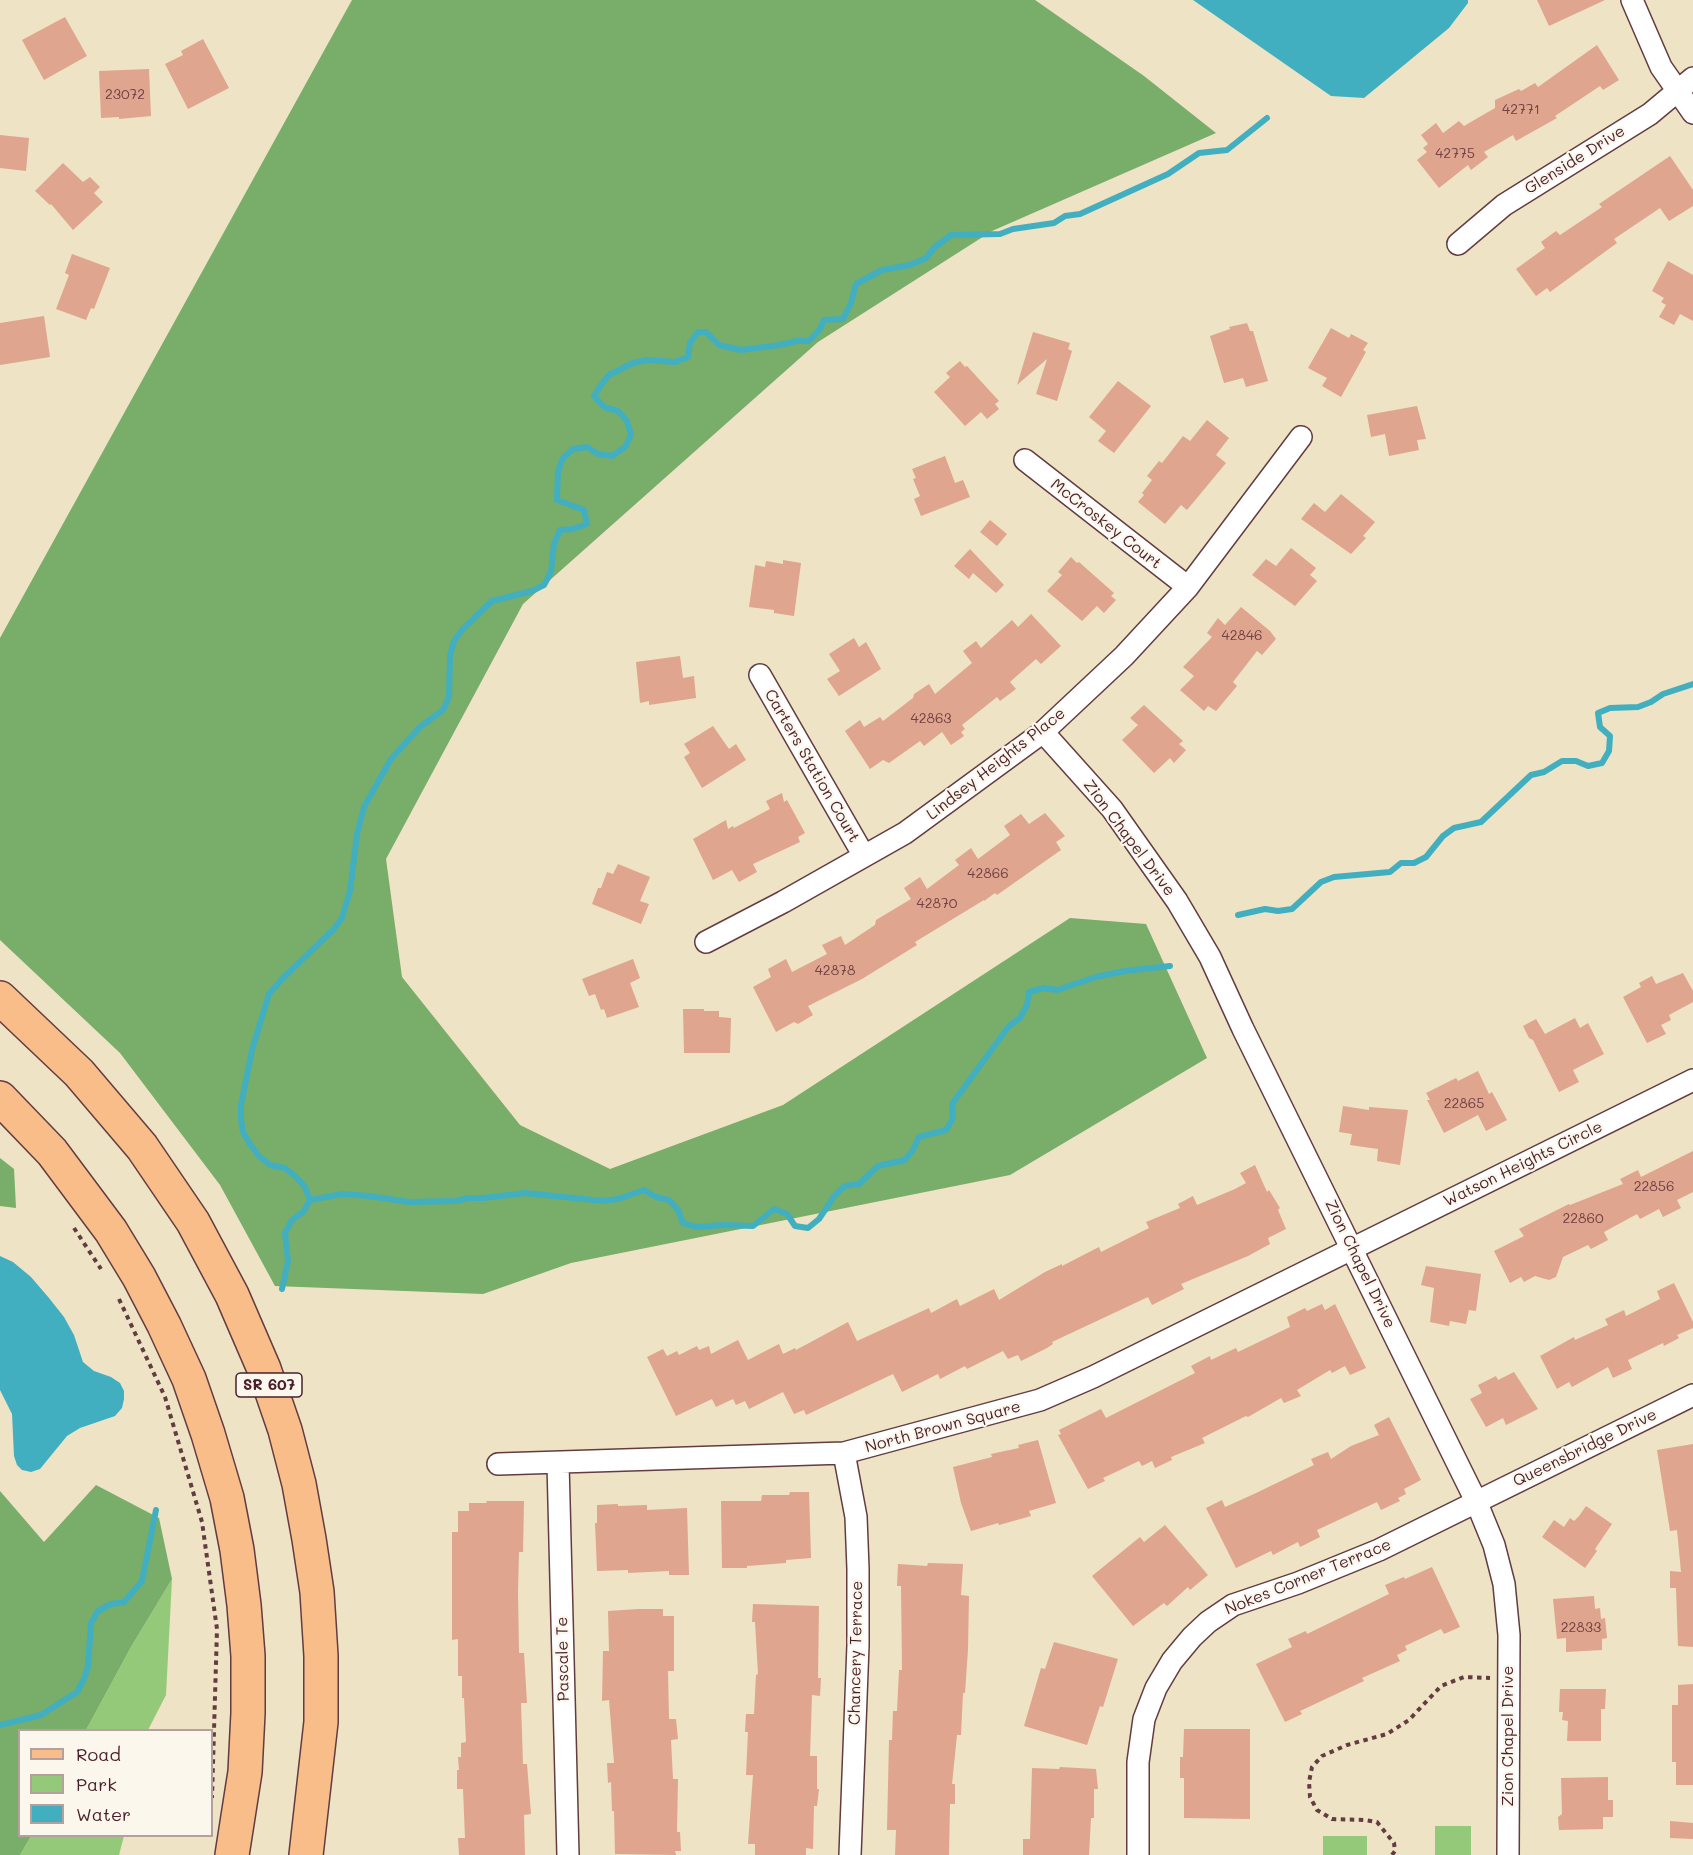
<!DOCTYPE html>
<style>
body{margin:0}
#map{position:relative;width:1693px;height:1855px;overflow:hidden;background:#eee3c4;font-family:Mali,sans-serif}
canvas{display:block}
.legend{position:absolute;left:18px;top:1729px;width:195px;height:108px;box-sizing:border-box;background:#fbf7ec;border:2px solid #b4a19f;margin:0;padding:8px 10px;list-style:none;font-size:18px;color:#4a1f2b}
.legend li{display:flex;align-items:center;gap:12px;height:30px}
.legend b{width:30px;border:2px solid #b4a19f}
</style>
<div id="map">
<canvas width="1693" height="1855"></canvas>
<ul class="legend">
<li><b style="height:8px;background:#f8bd89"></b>Road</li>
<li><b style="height:16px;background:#95c97a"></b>Park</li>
<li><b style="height:16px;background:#42afc0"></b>Water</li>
</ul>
</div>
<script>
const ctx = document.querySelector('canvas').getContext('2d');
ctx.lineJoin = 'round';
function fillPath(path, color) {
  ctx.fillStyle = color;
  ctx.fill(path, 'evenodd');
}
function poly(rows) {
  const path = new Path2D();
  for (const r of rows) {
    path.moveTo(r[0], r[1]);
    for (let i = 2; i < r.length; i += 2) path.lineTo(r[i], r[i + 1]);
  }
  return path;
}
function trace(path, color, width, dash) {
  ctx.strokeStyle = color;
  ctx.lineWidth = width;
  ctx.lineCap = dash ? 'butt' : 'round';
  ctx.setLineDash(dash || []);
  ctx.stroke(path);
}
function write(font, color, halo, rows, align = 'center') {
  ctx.font = font + ' Mali,sans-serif';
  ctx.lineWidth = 4.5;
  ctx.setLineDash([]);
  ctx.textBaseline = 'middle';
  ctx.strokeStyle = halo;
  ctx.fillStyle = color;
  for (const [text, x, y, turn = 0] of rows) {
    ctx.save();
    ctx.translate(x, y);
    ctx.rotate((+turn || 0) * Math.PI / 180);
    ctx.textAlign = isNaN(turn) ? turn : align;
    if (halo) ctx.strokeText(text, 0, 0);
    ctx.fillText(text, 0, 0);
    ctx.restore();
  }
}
fillPath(poly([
 [172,1579,166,1695,148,1730,86,1730,131,1647],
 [1435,1826,1471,1826,1471,1855,1435,1855],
 [31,1836,124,1836,119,1855,20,1855],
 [1323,1836,1367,1836,1367,1855,1323,1855]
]), '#95c97a');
fillPath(poly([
 [352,0,1035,0,1144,76,1216,133,992,231,818,342,523,604,386,859,402,977,520,1125,610,1169,783,1105,1070,918,1146,924,1207,1058,1010,1175,571,1263,483,1294,275,1286,220,1185,120,1053,0,940,0,638],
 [0,1158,14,1169,16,1208,0,1206],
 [96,1485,159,1518,172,1579,131,1647,86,1730,20,1730,20,1836,31,1836,20,1855,0,1855,0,1491,44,1542]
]), '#78ad6a');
fillPath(poly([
 [1193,0,1468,0,1468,3,1449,28,1364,98,1331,96],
 [0,1256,13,1262,31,1277,49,1298,64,1317,74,1335,83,1362,94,1371,111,1377,120,1383,124,1391,124,1399,122,1408,115,1416,80,1428,67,1436,40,1469,31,1472,22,1470,17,1465,14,1456,12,1414,0,1390]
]), '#42afc0');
trace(poly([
 [1238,915,1265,909,1278,911,1292,909,1321,882,1334,877,1390,872,1401,863,1414,863,1426,857,1443,836,1454,828,1481,822,1531,775,1544,772,1562,761,1576,761,1588,766,1602,763,1609,751,1610,736,1600,727,1598,713,1610,708,1638,707,1651,702,1663,694,1693,684],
 [310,1200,342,1194,369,1196,409,1202,456,1201,469,1198,484,1198,525,1193,603,1201,618,1199,644,1190,656,1197,669,1200,678,1210,683,1223,696,1227,723,1225,753,1226,774,1209,787,1214,795,1226,808,1228,819,1219,835,1195,845,1186,859,1184,878,1166,905,1160,913,1150,919,1137,946,1130,953,1118,952,1104,1009,1026,1020,1018,1027,1005,1029,992,1043,988,1057,990,1096,977,1125,971,1170,966],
 [282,1289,288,1261,285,1233,292,1220,303,1212,310,1200,305,1187,296,1177,285,1168,270,1165,259,1156,250,1144,243,1132,241,1119,241,1105,252,1050,269,994,283,978,334,929,342,918,350,891,357,834,364,807,391,759,420,727,443,710,449,697,450,656,454,641,462,630,492,601,532,591,544,585,551,572,554,544,560,530,573,529,587,524,584,510,557,500,558,471,563,458,573,449,587,447,598,454,612,456,625,447,631,435,627,421,618,411,604,407,594,396,601,385,609,375,633,363,647,360,675,362,688,357,690,343,698,332,706,332,719,345,741,350,780,345,797,341,809,341,820,329,824,320,843,319,851,303,856,284,882,270,910,265,926,258,935,247,951,235,1000,234,1013,229,1054,223,1065,216,1080,214,1168,174,1199,153,1227,150,1267,118],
 [0,1725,41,1715,77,1692,84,1679,88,1666,91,1623,98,1611,111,1604,124,1602,142,1581,156,1510]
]), '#42afc0', 6);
fillPath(poly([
 [1537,0,1605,0,1549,26],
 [65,17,87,56,44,80,22,40],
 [203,39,229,88,188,109,165,64,183,55,181,51],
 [1597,45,1619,80,1603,90,1600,86,1555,116,1557,118,1516,141,1513,135,1484,152,1488,157,1471,170,1468,165,1439,188,1417,160,1427,152,1423,148,1428,144,1421,135,1436,123,1443,133,1459,121,1464,126,1495,108,1495,100,1519,89,1521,91,1535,83,1538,87],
 [149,69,151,116,119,119,119,117,101,118,99,71],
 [0,135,29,138,26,171,0,168],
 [1670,156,1693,190,1693,206,1669,221,1660,208,1614,239,1617,243,1550,292,1547,288,1536,296,1516,269,1545,248,1541,242,1556,231,1560,235,1602,207,1599,204],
 [63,163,83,182,90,177,100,187,94,193,103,202,73,230,51,204,50,205,35,191],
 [72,254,110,268,94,309,91,308,86,320,56,309,69,275,65,273],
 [1668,261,1693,275,1693,321,1680,314,1674,325,1659,317,1666,305,1661,302,1664,298,1652,291],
 [44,316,50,357,0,365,0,323],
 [1247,323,1250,331,1253,331,1268,381,1246,387,1243,378,1224,383,1210,336,1230,329,1229,327],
 [1331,328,1349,338,1351,334,1368,343,1363,350,1366,352,1341,397,1322,386,1327,378,1308,368],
 [1033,332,1070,343,1068,349,1072,351,1057,401,1036,394,1047,359,1017,385],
 [960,361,965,367,967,366,999,401,995,404,999,409,987,419,981,412,965,426,934,392,950,377,946,373],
 [1118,381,1151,406,1114,453,1098,441,1106,431,1089,417],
 [1417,406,1426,439,1417,440,1419,450,1389,456,1385,434,1371,437,1367,415],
 [1207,420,1229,438,1216,455,1226,463,1187,510,1181,505,1165,524,1138,502,1144,495,1142,493,1152,480,1147,476,1159,461,1162,463,1183,436,1190,441],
 [945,456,955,483,963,480,970,497,921,516,914,499,920,496,913,479,916,478,912,469],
 [1341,494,1375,522,1363,536,1366,538,1351,554,1301,519,1314,503,1325,512],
 [990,520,1007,534,997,546,980,532],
 [1291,548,1316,568,1310,575,1317,581,1295,606,1252,575,1266,559,1276,566],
 [970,549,1004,585,996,593,973,573,969,579,954,566],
 [1071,557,1077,563,1079,562,1114,593,1111,596,1116,600,1104,613,1097,606,1082,621,1047,591,1062,575,1058,572],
 [783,560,801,563,794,616,774,613,774,610,749,607,755,565,765,567,766,561,783,564],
 [1241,607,1270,631,1276,639,1262,655,1257,651,1233,682,1237,686,1216,711,1208,706,1204,711,1180,690,1194,676,1183,667,1212,637,1207,633,1218,618,1225,625],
 [1031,614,1061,646,1041,664,1036,659,1010,682,1016,689,1000,701,997,697,962,725,965,729,961,732,964,736,951,745,942,732,924,746,920,741,889,763,883,760,870,769,845,731,860,720,864,727,880,717,883,721,913,698,914,694,929,684,935,694,972,663,963,651,976,641,981,648,1012,620,1018,627],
 [854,638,859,647,866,642,881,669,839,696,827,679,840,671,829,654],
 [680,656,683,678,694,676,696,698,649,705,649,701,640,703,636,662],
 [1144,705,1183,741,1179,744,1186,750,1174,763,1170,758,1154,773,1122,740,1138,725,1130,718],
 [713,726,729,749,736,744,746,760,702,788,684,757,690,753,684,744],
 [782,793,784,802,787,800,805,833,798,837,800,842,753,864,757,872,739,882,732,870,713,880,693,839,726,820,728,829,733,826,734,828,770,809,766,801],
 [1045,813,1065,836,1056,842,1061,850,997,895,995,893,984,901,984,900,915,942,917,945,862,979,808,1006,813,1015,798,1024,794,1022,776,1032,753,987,771,977,768,969,786,959,792,972,827,954,822,945,841,936,845,945,875,925,876,920,911,899,904,888,920,877,927,889,959,865,955,860,971,848,978,859,1010,835,1004,826,1021,814,1029,824],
 [618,864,650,877,640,901,649,904,641,924,592,904,598,888,601,888,607,872,613,874],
 [633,959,640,978,630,983,639,1007,607,1018,604,1009,601,1010,595,994,589,996,582,979],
 [1683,973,1693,991,1693,1002,1669,1015,1671,1020,1661,1025,1666,1034,1647,1043,1623,997,1641,987,1639,983,1652,976,1656,984],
 [683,1009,704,1009,704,1011,719,1011,719,1017,731,1018,730,1053,684,1053],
 [1575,1018,1580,1028,1588,1023,1604,1054,1573,1070,1579,1082,1559,1092,1533,1040,1529,1038,1523,1026,1536,1019,1545,1034],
 [1478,1071,1489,1094,1492,1092,1507,1120,1486,1131,1478,1115,1444,1133,1427,1100,1430,1100,1426,1093,1456,1078,1458,1081],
 [1343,1106,1369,1110,1369,1107,1408,1110,1400,1165,1377,1161,1378,1149,1350,1145,1352,1134,1339,1132],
 [1693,1151,1693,1192,1677,1200,1681,1208,1663,1217,1659,1209,1640,1219,1637,1214,1604,1232,1608,1240,1591,1249,1588,1245,1563,1257,1556,1277,1549,1280,1535,1276,1524,1282,1521,1277,1510,1283,1494,1251,1524,1236,1519,1229,1569,1204,1570,1205,1623,1184,1620,1179,1638,1170,1641,1177],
 [1255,1165,1267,1192,1269,1190,1280,1208,1278,1210,1286,1229,1268,1238,1270,1244,1248,1256,1181,1284,1184,1289,1152,1305,1148,1297,1052,1342,1053,1344,1047,1348,1021,1361,1018,1355,1008,1359,1003,1351,967,1369,965,1366,940,1379,938,1374,902,1392,893,1374,806,1415,804,1410,794,1414,783,1392,749,1409,745,1401,736,1405,733,1399,716,1407,712,1399,676,1416,647,1357,663,1349,667,1356,677,1351,679,1355,697,1346,699,1350,709,1346,711,1354,738,1340,748,1360,779,1344,783,1354,795,1348,796,1350,848,1322,857,1341,929,1308,931,1313,957,1299,960,1306,994,1289,999,1300,1045,1272,1062,1264,1062,1266,1099,1247,1101,1252,1149,1228,1146,1222,1180,1208,1178,1204,1193,1196,1197,1205,1235,1189,1246,1183,1240,1173],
 [1426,1266,1481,1274,1476,1311,1469,1310,1466,1324,1450,1321,1449,1326,1430,1322,1434,1288,1421,1285],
 [1674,1283,1693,1322,1693,1328,1677,1335,1679,1338,1664,1346,1663,1343,1628,1360,1632,1369,1613,1378,1608,1367,1572,1387,1569,1382,1557,1389,1540,1356,1574,1337,1575,1340,1608,1325,1605,1319,1624,1310,1626,1316,1660,1299,1657,1291],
 [1322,1304,1325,1310,1335,1304,1366,1368,1350,1375,1345,1366,1332,1373,1330,1370,1297,1390,1301,1396,1284,1403,1281,1398,1248,1417,1246,1416,1202,1438,1205,1443,1171,1457,1172,1460,1155,1468,1152,1461,1142,1466,1139,1461,1103,1478,1105,1481,1088,1489,1058,1435,1061,1434,1059,1430,1101,1409,1106,1418,1195,1373,1191,1366,1210,1356,1211,1360,1236,1348,1238,1352,1290,1327,1287,1317,1305,1308,1307,1311],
 [1514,1372,1538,1409,1506,1425,1503,1418,1486,1427,1470,1399,1482,1393,1478,1385,1496,1376,1498,1380],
 [1389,1417,1421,1480,1404,1489,1406,1494,1398,1498,1400,1501,1381,1510,1377,1502,1317,1530,1320,1537,1300,1547,1298,1542,1273,1555,1271,1551,1236,1568,1206,1508,1222,1500,1225,1507,1254,1494,1314,1465,1311,1459,1328,1452,1331,1459,1351,1446,1379,1435,1374,1425],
 [1038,1440,1056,1503,1029,1511,1031,1516,999,1525,998,1523,971,1531,961,1503,953,1467,992,1457,991,1454,1019,1448,1018,1445],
 [1693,1444,1693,1647,1678,1646,1676,1588,1670,1588,1670,1571,1681,1572,1677,1530,1670,1531,1657,1450],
 [790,1492,809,1492,811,1558,786,1560,786,1563,747,1566,747,1568,722,1568,721,1501,761,1501,762,1495,789,1495],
 [486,1501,524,1501,523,1552,519,1552,518,1592,519,1653,524,1653,527,1703,521,1703,523,1764,527,1764,531,1814,524,1815,525,1855,459,1855,458,1838,465,1838,463,1789,457,1789,457,1770,459,1770,458,1757,461,1757,461,1743,466,1742,464,1698,462,1698,462,1676,458,1676,458,1639,452,1640,452,1532,458,1532,458,1511,469,1511,469,1503,487,1503],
 [618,1504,618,1506,647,1505,647,1510,687,1508,689,1575,669,1575,669,1571,628,1573,628,1570,597,1571,595,1523,597,1523,597,1505],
 [1586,1506,1612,1524,1595,1549,1597,1551,1585,1568,1542,1537,1554,1520,1564,1527,1570,1518,1574,1521,1579,1516],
 [1165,1525,1208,1575,1190,1590,1188,1587,1167,1606,1164,1603,1133,1626,1092,1576,1140,1537,1144,1542],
 [928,1563,963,1564,961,1595,969,1596,968,1649,965,1693,963,1693,961,1735,957,1735,952,1784,955,1784,955,1804,950,1804,949,1855,895,1855,896,1830,887,1830,889,1740,892,1740,893,1711,897,1711,899,1670,902,1670,901,1586,897,1586,898,1564,927,1566],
 [1432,1567,1460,1627,1444,1634,1441,1629,1405,1646,1407,1650,1397,1655,1400,1661,1362,1678,1364,1681,1300,1711,1302,1714,1285,1722,1256,1664,1292,1647,1288,1639,1306,1631,1307,1634,1389,1594,1385,1585,1404,1577,1405,1579],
 [1594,1596,1595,1609,1600,1608,1601,1619,1605,1618,1607,1638,1602,1639,1602,1650,1566,1652,1566,1638,1557,1639,1553,1599],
 [753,1604,819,1606,818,1678,821,1678,820,1696,812,1695,810,1756,817,1756,817,1789,819,1789,817,1806,814,1806,813,1849,806,1848,806,1855,755,1855,755,1844,748,1844,753,1775,746,1775,748,1732,745,1732,746,1714,754,1714,756,1675,758,1674,755,1622,752,1622],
 [638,1609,663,1609,663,1616,674,1616,674,1671,668,1671,669,1719,676,1719,678,1739,671,1740,673,1779,678,1779,677,1832,680,1832,681,1851,675,1851,676,1855,615,1854,614,1811,612,1811,611,1782,608,1783,607,1763,614,1763,609,1700,602,1701,603,1651,609,1651,608,1611],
 [1054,1642,1118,1659,1103,1707,1100,1706,1087,1745,1024,1726,1041,1668,1045,1669],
 [1693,1684,1693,1785,1676,1785,1676,1762,1672,1762,1672,1705,1678,1705,1678,1685],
 [1560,1689,1606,1689,1605,1709,1601,1709,1601,1741,1567,1741,1568,1721,1562,1720,1563,1712,1559,1712],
 [1184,1729,1250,1729,1250,1819,1184,1818,1184,1778,1180,1778,1180,1757,1183,1757],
 [1060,1767,1096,1769,1098,1789,1094,1789,1094,1818,1091,1818,1089,1855,1023,1855,1023,1839,1030,1839,1032,1768,1059,1769],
 [1608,1777,1608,1800,1613,1800,1613,1817,1603,1817,1603,1829,1559,1830,1558,1817,1562,1814,1561,1778],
 [1670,1821,1693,1823,1693,1839,1670,1838]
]), '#dfa58e');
const minor = poly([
 [1632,0,1661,67,1693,113],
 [1458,244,1504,205,1650,114,1693,78],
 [1025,460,1188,587],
 [760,675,864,856],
 [1043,732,1112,809,1177,901,1210,957,1243,1029,1476,1501,1494,1545,1504,1584,1509,1635,1508,1855],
 [706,942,783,902,905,833,1043,732,1124,656,1188,587,1301,437],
 [844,1453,856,1517,858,1569,858,1645,850,1855],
 [558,1463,568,1855],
 [498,1464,844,1453,1040,1400,1093,1377,1693,1080],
 [1138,1855,1138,1762,1144,1719,1156,1688,1172,1661,1192,1637,1208,1622,1233,1605,1298,1583,1379,1550,1693,1395]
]);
const primary = poly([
 [0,998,79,1073,142,1147,193,1222,232,1295,264,1369,285,1430,299,1484,309,1539,317,1592,321,1656,321,1722,306,1855],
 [0,1098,52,1152,111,1231,139,1277,164,1325,189,1379,208,1434,227,1498,237,1550,244,1605,248,1656,248,1713,245,1772,232,1855]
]);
trace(minor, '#633c42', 24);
trace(primary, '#633c42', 36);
trace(poly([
 [74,1228,101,1269],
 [119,1299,165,1397,202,1522,217,1629,212,1798],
 [1392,1855,1395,1851,1394,1843,1377,1822,1365,1820,1332,1819,1317,1810,1310,1797,1309,1782,1312,1767,1322,1756,1347,1745,1387,1734,1409,1720,1441,1686,1464,1677,1490,1678]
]), '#633c42', 4, [4.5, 4.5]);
trace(minor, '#fff', 21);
trace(primary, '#f8bd89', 33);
write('14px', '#6f4044', null, [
 ["23072",125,95],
 ["42771",1521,110],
 ["42775",1455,154],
 ["42846",1242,636],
 ["42863",931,719],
 ["42866",988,874],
 ["42870",937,904],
 ["42878",835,971],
 ["22865",1464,1104],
 ["22856",1654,1187],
 ["22860",1583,1219],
 ["22833",1581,1628]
]);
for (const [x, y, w] of [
 [269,1385,66]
]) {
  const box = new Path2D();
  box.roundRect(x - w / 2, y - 12, w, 24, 4.5);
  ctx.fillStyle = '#fbf7ec';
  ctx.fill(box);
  trace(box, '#4a1f2b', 1.5);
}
write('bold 15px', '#4a1f2b', null, [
 ["SR 607",269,1385]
]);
write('16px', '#4a1f2b', '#fbf7ec', [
 ["Glenside Drive",1575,160,-32],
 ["McCroskey Court",1106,524,38],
 ["Lindsey Heights Place",996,764,-38],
 ["Carters Station Court",812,766,60],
 ["Zion Chapel Drive",1129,838,53],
 ["Watson Heights Circle",1523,1164,-26],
 ["Zion Chapel Drive",1360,1264,64],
 ["North Brown Square",943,1427,-15],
 ["Queensbridge Drive",1585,1448,-26],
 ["Nokes Corner Terrace",1308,1577,-22],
 ["Chancery Terrace",856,1653,-89],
 ["Pascale Te",563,1659,-91],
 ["Zion Chapel Drive",1508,1736,-90]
]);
</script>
